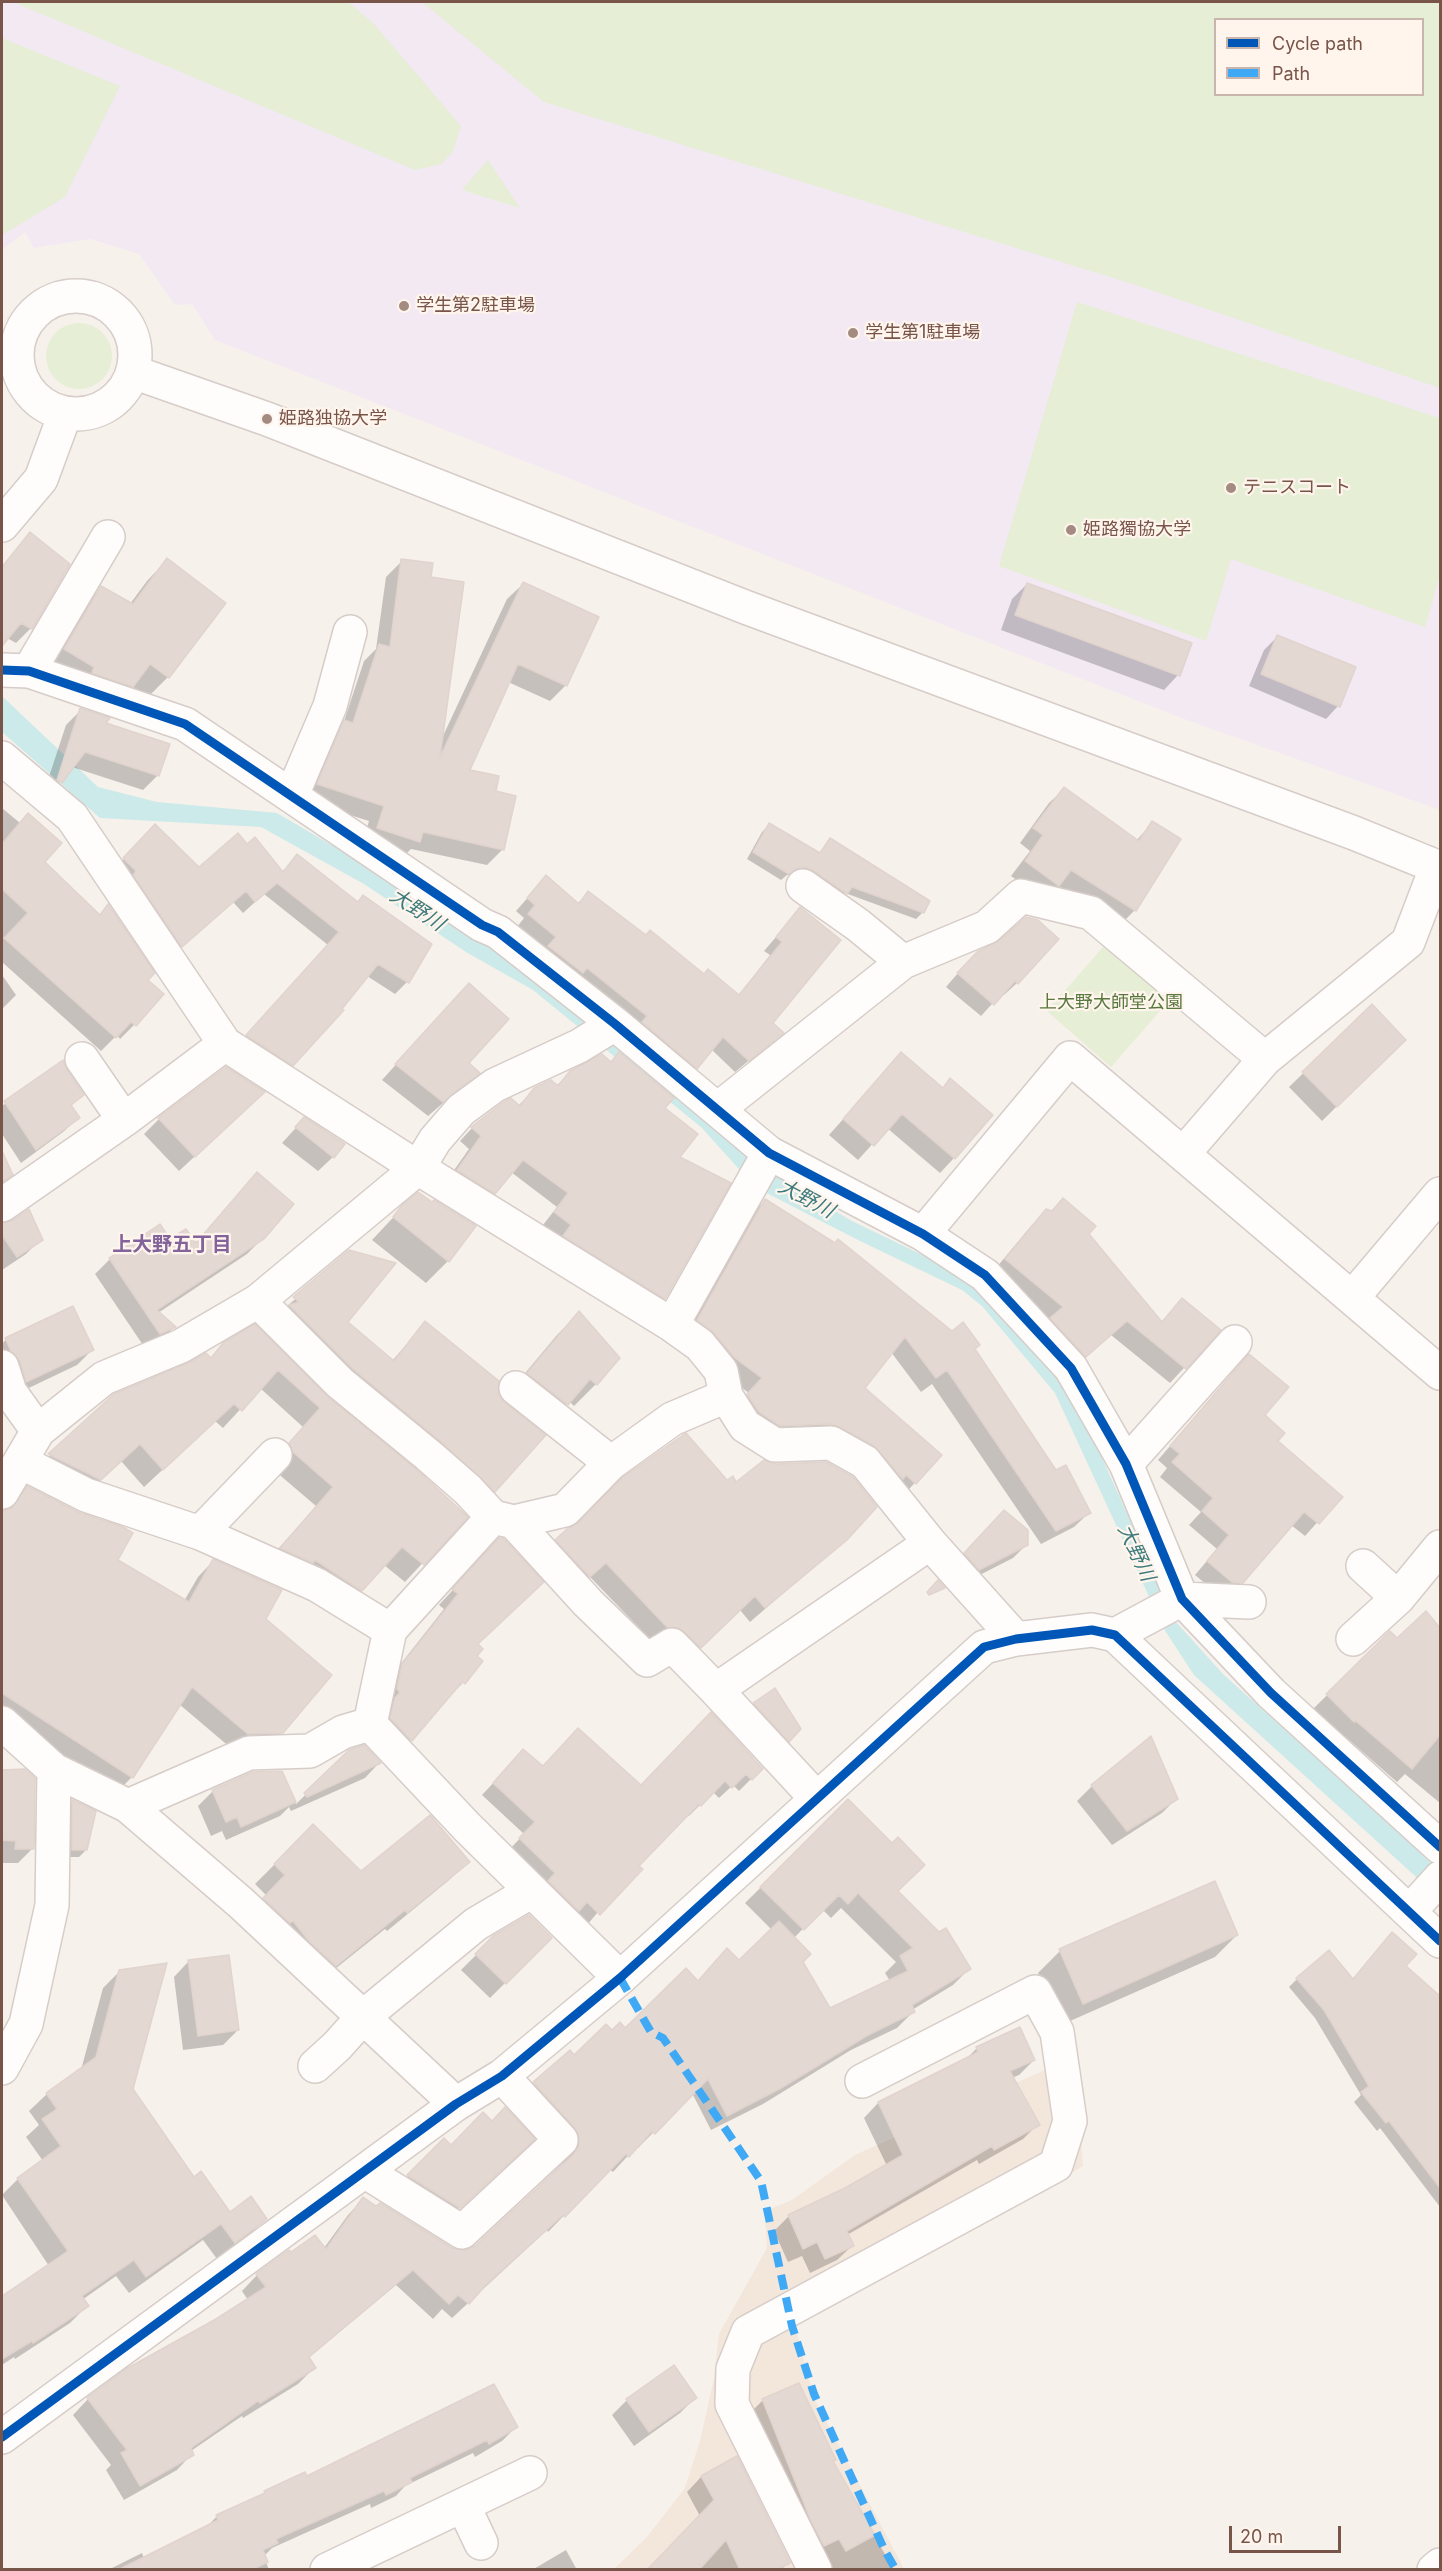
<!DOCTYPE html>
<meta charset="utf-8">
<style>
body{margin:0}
#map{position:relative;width:1442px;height:2571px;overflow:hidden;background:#f7f1eb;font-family:Inter,sans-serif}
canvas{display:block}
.frame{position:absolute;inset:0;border:3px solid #785449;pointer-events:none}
.legend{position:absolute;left:1214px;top:18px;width:210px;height:78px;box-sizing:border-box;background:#fff5ed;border:2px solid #c9b5ab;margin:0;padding:8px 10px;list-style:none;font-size:18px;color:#785449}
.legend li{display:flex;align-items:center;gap:12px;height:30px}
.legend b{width:30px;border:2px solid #c9b5ab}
.scale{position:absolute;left:1229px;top:2526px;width:112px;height:27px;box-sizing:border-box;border:3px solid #785449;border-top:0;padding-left:8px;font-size:18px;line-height:21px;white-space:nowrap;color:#785449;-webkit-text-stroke:4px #fff5ed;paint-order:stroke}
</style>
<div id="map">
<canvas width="1442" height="2571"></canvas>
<div class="frame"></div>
<ul class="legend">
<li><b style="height:8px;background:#0057b8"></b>Cycle path</li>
<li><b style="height:8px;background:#3fa9f5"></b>Path</li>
</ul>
<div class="scale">20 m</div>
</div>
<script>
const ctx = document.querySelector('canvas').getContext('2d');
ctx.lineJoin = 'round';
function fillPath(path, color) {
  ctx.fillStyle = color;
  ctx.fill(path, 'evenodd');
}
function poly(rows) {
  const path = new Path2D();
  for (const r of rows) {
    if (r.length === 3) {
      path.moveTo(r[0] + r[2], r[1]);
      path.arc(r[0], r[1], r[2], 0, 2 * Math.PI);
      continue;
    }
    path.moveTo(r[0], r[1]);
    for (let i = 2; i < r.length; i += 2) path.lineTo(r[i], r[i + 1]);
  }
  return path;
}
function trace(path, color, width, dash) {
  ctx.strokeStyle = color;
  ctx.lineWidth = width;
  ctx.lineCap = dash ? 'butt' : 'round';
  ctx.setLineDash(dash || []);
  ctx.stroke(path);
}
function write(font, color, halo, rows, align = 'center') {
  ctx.font = font + ' Inter,"Noto Sans JP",sans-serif';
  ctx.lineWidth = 4.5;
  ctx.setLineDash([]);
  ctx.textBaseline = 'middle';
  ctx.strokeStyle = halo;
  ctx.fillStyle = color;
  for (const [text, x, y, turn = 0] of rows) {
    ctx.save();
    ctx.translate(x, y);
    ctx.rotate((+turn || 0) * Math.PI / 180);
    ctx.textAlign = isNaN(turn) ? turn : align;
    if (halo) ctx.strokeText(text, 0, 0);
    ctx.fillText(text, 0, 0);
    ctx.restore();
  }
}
fillPath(poly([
 [1074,2057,1083,2166,985,2224,794,2323,814,2398,904,2569,613,2570,647,2537,685,2488,700,2441,714,2379,719,2334,767,2248,765,2211,792,2200,855,2155]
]), '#f3e6db');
fillPath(poly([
 [2,2,1246,2,1216,20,1216,94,1422,94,1440,68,1440,810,1187,720,215,340,192,304,175,305,139,254,90,239,34,248,25,232,2,250]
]), '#f2e9f3');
fillPath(poly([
 [13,2,348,2,373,23,461,126,453,151,442,164,415,170],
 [422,2,1440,2,1440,388,1139,286,544,102],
 [1216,20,1422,20,1422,94,1216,94],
 [2,38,120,86,65,197,2,235],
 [488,160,520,208,462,190],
 [1077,302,1440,418,1440,575,1425,627,1231,559,1206,641,999,566],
 [79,356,33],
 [1110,939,1174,995,1111,1067,1047,1011]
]), '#e6eed5');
fillPath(poly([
 [2,696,98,787,157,802,277,813,357,860,547,985,770,1171,850,1220,937,1262,993,1295,1070,1387,1176,1622,1223,1674,1416,1848,1440,1873,1426,1886,1194,1675,1164,1629,1055,1393,982,1306,962,1290,858,1240,755,1187,702,1128,533,990,466,952,364,884,261,827,100,818,2,732]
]), '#cceae9');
fillPath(poly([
 [31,534,68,565,31,628,16,643,7,638,2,643,2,566],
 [167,560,224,603,168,677,147,698,132,686,111,706,45,669,81,608,101,588,130,604,147,581],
 [402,561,430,578,442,738,507,599,523,584,566,685,550,701,508,682,468,771,494,792,503,849,487,865,411,849,403,857,362,843,369,821,302,800,329,738,343,724,364,661,376,649,386,577],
 [1027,584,1178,675,1164,690,1001,630,1012,599],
 [1277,637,1338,706,1326,719,1249,686,1264,650],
 [81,710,104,724,158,775,143,790,72,767,46,797,43,795,66,725],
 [1064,789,1136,841,1152,823,1135,910,1120,925,1057,886,1043,899,1011,876,1030,851,1020,843,1049,803],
 [2,808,20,823,42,863,99,916,108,907,145,980,135,1024,120,1039,117,1035,101,1051,2,962],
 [769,825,819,854,830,840,923,912,916,919,845,893,838,900,798,874,787,875,781,880,747,859,762,832],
 [155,826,199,869,247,846,282,872,297,856,407,982,395,994,367,976,280,1077,236,1048,328,945,264,894,243,913,233,902,169,957,112,871],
 [546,877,577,904,588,893,645,936,738,996,770,955,764,951,800,909,771,1023,782,1033,735,1072,711,1049,684,1080,517,927,524,918,516,911],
 [1000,942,1017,983,1004,995,1002,993,981,1016,946,987,964,966],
 [2,975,16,995,2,1009],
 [454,1000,467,1064,478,1073,428,1116,382,1080],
 [1372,1006,1404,1040,1322,1121,1289,1087],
 [901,1054,954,1158,940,1173,887,1128,858,1160,829,1135],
 [62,1062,82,1095,70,1107,78,1118,63,1132,21,1163,2,1134,2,1106],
 [571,1072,663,1108,677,1157,664,1298,651,1311,543,1225,557,1207,511,1172,481,1205,445,1183,469,1149,460,1141,472,1128,505,1102,518,1106,535,1089,556,1086],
 [248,1107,179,1171,144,1134,159,1119],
 [304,1119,333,1157,318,1171,282,1143],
 [257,1174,263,1238,247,1254,158,1313,174,1327,160,1342,145,1348,95,1274,110,1259,170,1241,195,1244],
 [765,1200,973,1350,1055,1472,1089,1513,1074,1527,1041,1544,932,1384,921,1392,891,1352,863,1388,940,1455,901,1498,860,1460,765,1440,733,1409,749,1393,720,1372,683,1334,751,1215],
 [1063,1200,1087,1234,1161,1323,1182,1300,1219,1330,1170,1383,1111,1335,1070,1370,991,1274,1031,1226,1046,1211,1050,1212],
 [403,1207,448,1261,426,1283,372,1240],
 [2,1225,41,1239,26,1254,2,1270],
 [350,1251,345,1323,392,1361,425,1323,494,1491,477,1508,277,1315],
 [579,1313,596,1384,574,1406,569,1401,545,1426,506,1396,557,1335],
 [255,1326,327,1399,465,1517,405,1582,384,1565,343,1608,263,1566,316,1506,275,1471,272,1463,303,1427,260,1388,223,1428,215,1421,144,1487,121,1461,82,1498,31,1473,114,1396,210,1359,224,1344],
 [6,1339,92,1350,77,1365,12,1396,2,1372,2,1344],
 [1236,1369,1276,1442,1340,1497,1305,1536,1291,1525,1228,1596,1219,1595,1195,1575,1217,1549,1189,1525,1201,1512,1160,1477,1167,1468,1158,1460],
 [727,1482,736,1484,846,1539,750,1622,740,1610,685,1661,652,1641,590,1577,574,1591,542,1555,556,1541,579,1525],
 [27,1488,116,1560,184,1601,198,1577,213,1561,264,1620,282,1732,266,1748,232,1749,179,1704,132,1777,116,1793,2,1718,2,1512,7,1511],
 [991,1525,1026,1545,1013,1558,966,1582,952,1567],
 [485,1555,475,1656,456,1678,462,1684,448,1697,396,1755,376,1734,388,1680,444,1609,439,1605],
 [1426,1614,1440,1630,1440,1686,1430,1696,1440,1706,1440,1803,1405,1774,1397,1782,1341,1733,1340,1735,1313,1709,1390,1633,1397,1640],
 [754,1704,799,1729,774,1755,740,1719],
 [351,1751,379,1763,365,1778,291,1811,289,1807,280,1816,226,1840,222,1831,211,1836,198,1806,213,1791,281,1772,296,1804],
 [512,1763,640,1787,761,1769,739,1791,733,1785,719,1798,713,1792,689,1816,687,1815,637,1866,587,1925,508,1851,524,1834,482,1795],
 [2,1771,25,1771,33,1848,18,1863,2,1863],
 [1092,1786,1177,1798,1162,1813,1112,1845,1077,1801],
 [848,1801,896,1891,969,1969,953,1985,912,2010,913,2012,897,2028,851,2050,763,2104,711,2130,692,2093,638,2148,636,2147,613,2172,609,2169,548,2232,547,2230,452,2318,442,2309,433,2319,396,2285,308,2358,314,2368,298,2384,243,2418,242,2416,191,2451,192,2454,177,2470,124,2500,106,2470,111,2465,73,2415,88,2399,248,2300,242,2291,257,2275,291,2255,324,2248,348,2215,363,2199,452,2249,465,2252,476,2247,563,2163,564,2153,519,2099,534,2083,612,2032,625,2030,697,1982,711,1966,739,1962,772,1930,745,1903],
 [841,1908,896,1962,885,1973,890,1981,829,2010,801,1962,794,1938,822,1909,831,1918],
 [73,1802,86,1850,79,1857,65,1857,66,1808],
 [313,1826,361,1873,468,1862,448,1881,387,1931,385,1929,315,1985,245,1919,267,1896,255,1884],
 [1237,1935,1215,1957,1061,2025,1038,1973,1060,1951],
 [494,1937,550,1938,490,1998,461,1970],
 [188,1962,238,2030,223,2045,183,2050,174,1977],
 [1403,1967,1440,1998,1440,2207,1380,2128,1377,2131,1354,2102,1361,2095,1315,2018,1289,1987,1297,1979,1353,1980],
 [120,1971,131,2090,193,2179,230,2214,265,2219,248,2236,217,2259,203,2240,129,2293,116,2276,82,2300,87,2306,70,2323,15,2359,14,2357,2,2365,2,2298,49,2266,2,2195,18,2179,43,2161,26,2137,39,2125,29,2111,47,2094,81,2070,103,1988],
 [977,2048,1034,2060,1019,2075,1012,2078,1038,2124,1023,2139,979,2164,977,2160,847,2235,852,2246,837,2260,810,2273,802,2256,788,2262,774,2231,789,2216,846,2190,887,2166,864,2118,878,2103,964,2061],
 [444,2140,451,2147,518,2154,444,2222,393,2191],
 [674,2367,695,2398,680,2413,634,2446,612,2415,627,2400],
 [763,2400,832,2462,894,2570,822,2570,749,2414],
 [516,2427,502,2441,475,2457,473,2453,405,2486,396,2496,371,2508,370,2504,272,2548,264,2556,269,2570,108,2570,142,2553,144,2558,206,2528,217,2516,259,2498,265,2492,306,2478],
 [736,2458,788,2562,781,2570,649,2570,700,2516,687,2492,701,2477],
 [566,2550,577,2570,532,2570]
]), '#0003');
const building = poly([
 [30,532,70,564,32,629,21,623,2,646,2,567,30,532],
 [167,558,226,603,169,678,150,664,133,687,92,673,94,667,64,649,101,586,133,604,167,558],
 [401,559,433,563,431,577,464,582,440,757,523,582,599,617,567,686,518,664,470,770,499,776,496,791,516,796,504,850,423,832,420,842,377,828,384,806,317,784,344,720,353,723,379,644,390,647,401,559],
 [1027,583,1192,643,1180,676,1015,615,1027,583],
 [1277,635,1356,667,1340,707,1261,674,1277,635],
 [80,708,110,718,106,723,170,744,159,776,85,752,62,783,57,780,80,708],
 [1064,787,1139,841,1152,821,1181,839,1136,911,1071,870,1059,886,1025,861,1043,835,1033,828,1064,787],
 [28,813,62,843,45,862,100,915,108,904,155,973,148,980,164,994,136,1026,131,1022,116,1038,4,938,28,913,2,889,2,844,28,813],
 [769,823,820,853,830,838,930,901,924,913,852,887,847,894,814,871,805,867,796,869,789,874,753,852,769,823],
 [155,824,199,867,238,833,247,844,255,837,283,872,297,854,358,902,363,895,432,944,409,983,378,964,342,1009,344,1010,293,1066,246,1035,339,932,277,883,255,902,246,891,182,947,133,875,136,871,123,858,155,824],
 [546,875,579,904,588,891,646,935,650,930,704,974,708,969,739,995,782,942,776,937,800,907,841,940,773,1023,784,1033,749,1061,723,1037,697,1069,642,1022,647,1016,587,968,583,973,548,946,556,937,528,914,535,905,527,898,546,875],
 [1026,917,1038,920,1059,939,1018,984,1015,981,994,1005,957,973,977,952,999,941,1026,917],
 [469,983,509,1019,469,1063,480,1073,443,1102,395,1064,469,983],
 [1372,1004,1406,1040,1337,1107,1302,1072,1372,1004],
 [619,1052,674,1098,665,1108,698,1134,680,1157,731,1183,665,1299,563,1236,571,1225,554,1212,568,1193,523,1160,495,1194,457,1170,481,1136,471,1127,505,1101,511,1098,520,1106,534,1088,551,1080,558,1086,570,1071,602,1054,611,1062,619,1052],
 [901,1052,943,1088,950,1078,993,1115,955,1159,902,1114,874,1146,843,1119,901,1052],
 [63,1060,67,1070,84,1095,71,1105,80,1118,36,1150,4,1101,63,1060],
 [226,1067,265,1092,195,1157,158,1118,226,1067],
 [304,1117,345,1144,334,1158,295,1127,304,1117],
 [2,1151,13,1175,2,1182,2,1151],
 [257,1172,294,1204,264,1239,157,1310,176,1327,160,1334,109,1258,160,1224,170,1239,186,1229,196,1243,257,1172],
 [418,1192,432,1202,434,1200,476,1226,449,1262,393,1217,402,1205,418,1192],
 [1063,1198,1096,1226,1089,1234,1162,1322,1182,1298,1221,1330,1186,1369,1127,1321,1086,1357,1050,1318,1063,1307,1005,1259,1046,1209,1052,1211,1063,1198],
 [765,1199,835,1243,838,1239,952,1331,963,1322,980,1345,975,1349,1056,1470,1066,1465,1091,1513,1056,1531,947,1370,936,1378,905,1337,865,1388,942,1455,916,1484,906,1475,903,1479,874,1446,840,1427,830,1424,780,1426,759,1412,747,1394,762,1378,735,1358,714,1333,697,1320,765,1199],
 [29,1209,43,1240,17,1257,2,1235,2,1223,13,1220,29,1209],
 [349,1250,396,1263,348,1322,394,1361,425,1321,499,1381,498,1394,504,1402,546,1435,495,1492,440,1441,353,1369,289,1305,299,1302,293,1297,349,1250],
 [73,1306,94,1350,26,1382,20,1361,11,1351,5,1338,73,1306],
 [579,1311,620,1358,597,1385,590,1379,568,1405,527,1373,579,1311],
 [255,1324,328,1397,416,1469,468,1517,424,1565,402,1547,362,1591,315,1560,313,1563,280,1548,333,1487,293,1452,289,1443,320,1408,278,1370,242,1411,234,1404,163,1470,140,1444,101,1480,48,1454,114,1394,188,1363,206,1353,211,1358,223,1343,255,1324],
 [1249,1354,1289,1387,1265,1415,1285,1433,1278,1441,1343,1497,1319,1524,1304,1512,1243,1583,1233,1583,1207,1561,1229,1535,1202,1511,1213,1498,1172,1462,1180,1454,1170,1446,1249,1354],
 [686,1433,727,1480,733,1476,736,1482,764,1460,776,1464,826,1462,853,1477,877,1507,847,1540,765,1608,755,1596,701,1648,679,1628,667,1627,606,1563,590,1577,555,1540,567,1529,578,1523,623,1477,686,1433],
 [27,1486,78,1512,123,1527,133,1533,118,1560,189,1602,213,1559,282,1590,266,1619,332,1675,283,1733,248,1734,192,1687,133,1778,2,1693,2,1511,12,1508,27,1486],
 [1004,1510,1028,1530,1028,1545,979,1570,964,1553,1004,1510],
 [499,1538,504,1539,544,1582,478,1644,483,1649,477,1656,483,1661,465,1684,462,1682,412,1741,390,1718,395,1698,400,1692,397,1689,402,1664,458,1594,452,1589,499,1538],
 [938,1580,945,1588,929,1595,927,1592,938,1580],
 [1426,1611,1440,1628,1440,1735,1412,1769,1356,1721,1354,1722,1326,1694,1390,1631,1397,1638,1426,1611],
 [775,1688,801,1729,789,1742,753,1703,775,1688],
 [711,1712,763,1769,752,1780,746,1774,732,1788,725,1781,701,1806,699,1804,639,1866,643,1869,600,1915,587,1902,579,1911,548,1881,555,1873,519,1838,535,1822,493,1783,523,1749,543,1766,578,1728,641,1785,711,1712],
 [1151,1736,1178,1799,1127,1831,1091,1785,1151,1736],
 [364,1745,381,1763,307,1797,304,1793,349,1750,364,1745],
 [25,1769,35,1778,34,1849,15,1849,16,1841,2,1840,2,1770,25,1769],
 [282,1771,296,1802,241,1827,237,1817,226,1822,212,1790,253,1772,282,1771],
 [848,1799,892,1843,898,1837,925,1865,898,1891,939,1932,946,1928,971,1969,912,2005,915,2012,868,2035,781,2088,727,2116,708,2079,655,2134,652,2131,629,2157,626,2154,565,2217,563,2215,486,2285,469,2304,458,2295,449,2304,413,2270,309,2357,316,2368,260,2403,258,2401,191,2448,194,2455,140,2486,121,2453,127,2450,87,2398,126,2369,216,2319,266,2287,256,2274,289,2250,291,2252,315,2235,326,2249,363,2197,376,2206,380,2203,452,2248,464,2250,475,2246,574,2154,579,2146,579,2136,575,2128,533,2082,570,2050,574,2055,606,2024,612,2030,620,2022,625,2028,686,1968,698,1981,727,1948,739,1960,779,1921,811,1954,803,1962,830,2008,908,1971,900,1956,913,1948,858,1893,848,1904,839,1895,804,1930,760,1887,848,1799],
 [72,1800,96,1811,87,1850,72,1850,72,1800],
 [430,1815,470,1862,407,1913,405,1910,336,1966,309,1941,293,1921,290,1923,263,1898,285,1875,274,1864,313,1824,361,1871,430,1815],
 [1215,1881,1238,1935,1083,2004,1059,1949,1215,1881],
 [529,1915,552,1938,506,1984,475,1954,493,1936,529,1915],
 [1392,1932,1417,1954,1406,1966,1440,1996,1440,2188,1389,2121,1386,2123,1361,2092,1369,2086,1324,2010,1296,1978,1329,1950,1353,1979,1392,1932],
 [229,1955,239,2030,198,2036,188,1960,229,1955],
 [167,1963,133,2089,194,2177,201,2171,230,2212,251,2196,267,2219,235,2243,221,2224,146,2277,134,2260,82,2296,89,2306,33,2343,32,2341,2,2359,2,2296,68,2251,17,2178,61,2146,42,2119,57,2109,46,2093,96,2057,119,1970,167,1963],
 [1020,2027,1035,2060,1010,2071,1040,2125,994,2150,992,2146,847,2231,854,2246,825,2259,817,2242,803,2249,788,2215,845,2188,903,2155,878,2102,978,2052,976,2047,1020,2027],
 [505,2107,535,2139,460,2208,407,2175,444,2138,451,2145,483,2112,492,2121,505,2107],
 [674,2365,697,2398,649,2432,626,2399,674,2365],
 [799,2383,836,2460,833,2461,875,2535,846,2551,839,2539,824,2546,811,2521,762,2399,799,2383],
 [494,2384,518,2427,489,2444,487,2440,410,2478,412,2482,386,2495,384,2491,276,2539,278,2543,263,2550,268,2562,251,2570,118,2570,218,2520,216,2515,265,2493,264,2491,305,2472,307,2476,494,2384],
 [737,2456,790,2563,776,2570,740,2570,726,2540,699,2570,647,2570,714,2500,701,2476,737,2456]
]);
fillPath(building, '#e4d8d2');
trace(building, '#e1d3cd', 1.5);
const minor = poly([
 [76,355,59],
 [133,372,267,419,745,607,1354,833,1440,868],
 [2,525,41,479,65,414],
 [2,670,29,671,185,724,482,925,498,932,615,1024,769,1153,923,1234,985,1275,1071,1368,1126,1464,1182,1599,1271,1693,1440,1847],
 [29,671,108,537],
 [2,758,72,817,225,1044,418,1168,672,1325,700,1345,721,1371,726,1396,745,1426,775,1445,831,1443,865,1462,930,1543,1016,1639],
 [292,795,330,706,350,632],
 [803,886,858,925,903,962],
 [82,1059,124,1120],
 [718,1109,903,962,987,927,1021,896,1091,913,1265,1059],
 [1183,1154,1265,1059,1408,942,1437,866],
 [2,1205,124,1120,225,1044],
 [923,1234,1070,1058,1440,1373],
 [1352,1298,1440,1194],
 [258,1301,340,1383,428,1455,468,1490,493,1517],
 [672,1325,769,1153],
 [2,1367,10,1392,38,1431],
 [516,1388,611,1463],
 [21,1462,86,1495,200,1533,317,1585,390,1630],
 [1126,1464,1235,1342],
 [2,1492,38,1431,104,1378,181,1346,258,1301,418,1168,435,1140,461,1110,495,1085,579,1046,615,1024],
 [514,1522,588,1603,647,1660,672,1645,716,1690,817,1799],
 [200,1533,275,1455],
 [1363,1566,1398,1598],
 [1115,1635,1182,1599,1249,1602],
 [1353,1639,1398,1598,1440,1547],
 [716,1690,930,1543],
 [2,1723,54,1770,128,1806,241,1903,456,2104],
 [370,1724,467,1827,620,1978],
 [128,1806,249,1753,310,1751,343,1732,370,1724,390,1630,493,1517,514,1522,565,1510,611,1463,672,1419,726,1396],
 [1410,1911,1440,1878],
 [315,2066,337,2046,363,2017,476,1924,532,1891],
 [2,2068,26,2024,52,1905,54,1770],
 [366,2172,462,2232,561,2140,502,2076],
 [2,2437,456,2104,502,2076,620,1978,984,1647,1016,1639,1092,1630,1115,1635,1440,1941],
 [463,2505,481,2543],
 [327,2570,530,2473],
 [815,2570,732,2404,733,2369,748,2332,1056,2165,1070,2121,1057,2032,1035,1992,862,2081],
 [1434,2570,1440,2565]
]);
trace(minor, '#d6ccc8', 36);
trace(minor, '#fefdfc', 33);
trace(poly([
 [620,1978,651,2032,663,2038,761,2181,792,2326,814,2394,884,2549,896,2570]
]), '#3fa9f5', 8, [15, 8]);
trace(poly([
 [2,670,29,671,185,724,482,925,498,932,615,1024,769,1153,923,1234,985,1275,1071,1368,1126,1464,1182,1599,1271,1693,1440,1847],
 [2,2437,456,2104,502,2076,620,1978,984,1647,1016,1639,1092,1630,1115,1635,1440,1941]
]), '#0057b8', 9);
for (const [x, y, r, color] of [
 [404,306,6,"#a48b82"],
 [853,333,6,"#a48b82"],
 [267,419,6,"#a48b82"],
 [1231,488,6,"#a48b82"],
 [1071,530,6,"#a48b82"]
]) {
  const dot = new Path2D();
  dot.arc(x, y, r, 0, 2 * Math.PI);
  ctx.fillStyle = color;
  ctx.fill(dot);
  trace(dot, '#fff5ed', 2);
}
write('18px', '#785449', '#fff5ed', [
 ["学生第2駐車場",416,306],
 ["学生第1駐車場",865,333],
 ["姫路独協大学",279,419],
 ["テニスコート",1243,488],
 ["姫路獨協大学",1083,530]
], 'left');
write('18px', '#57783e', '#fff5ed', [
 ["上大野大師堂公園",1111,1003]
]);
write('italic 20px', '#3c7b7d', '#fff5ed', [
 ["大野川",417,910,33],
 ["大野川",806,1199,28],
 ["大野川",1136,1553,65]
]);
write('bold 20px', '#82649b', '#fff5ed', [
 ["上大野五丁目",172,1245]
]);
</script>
